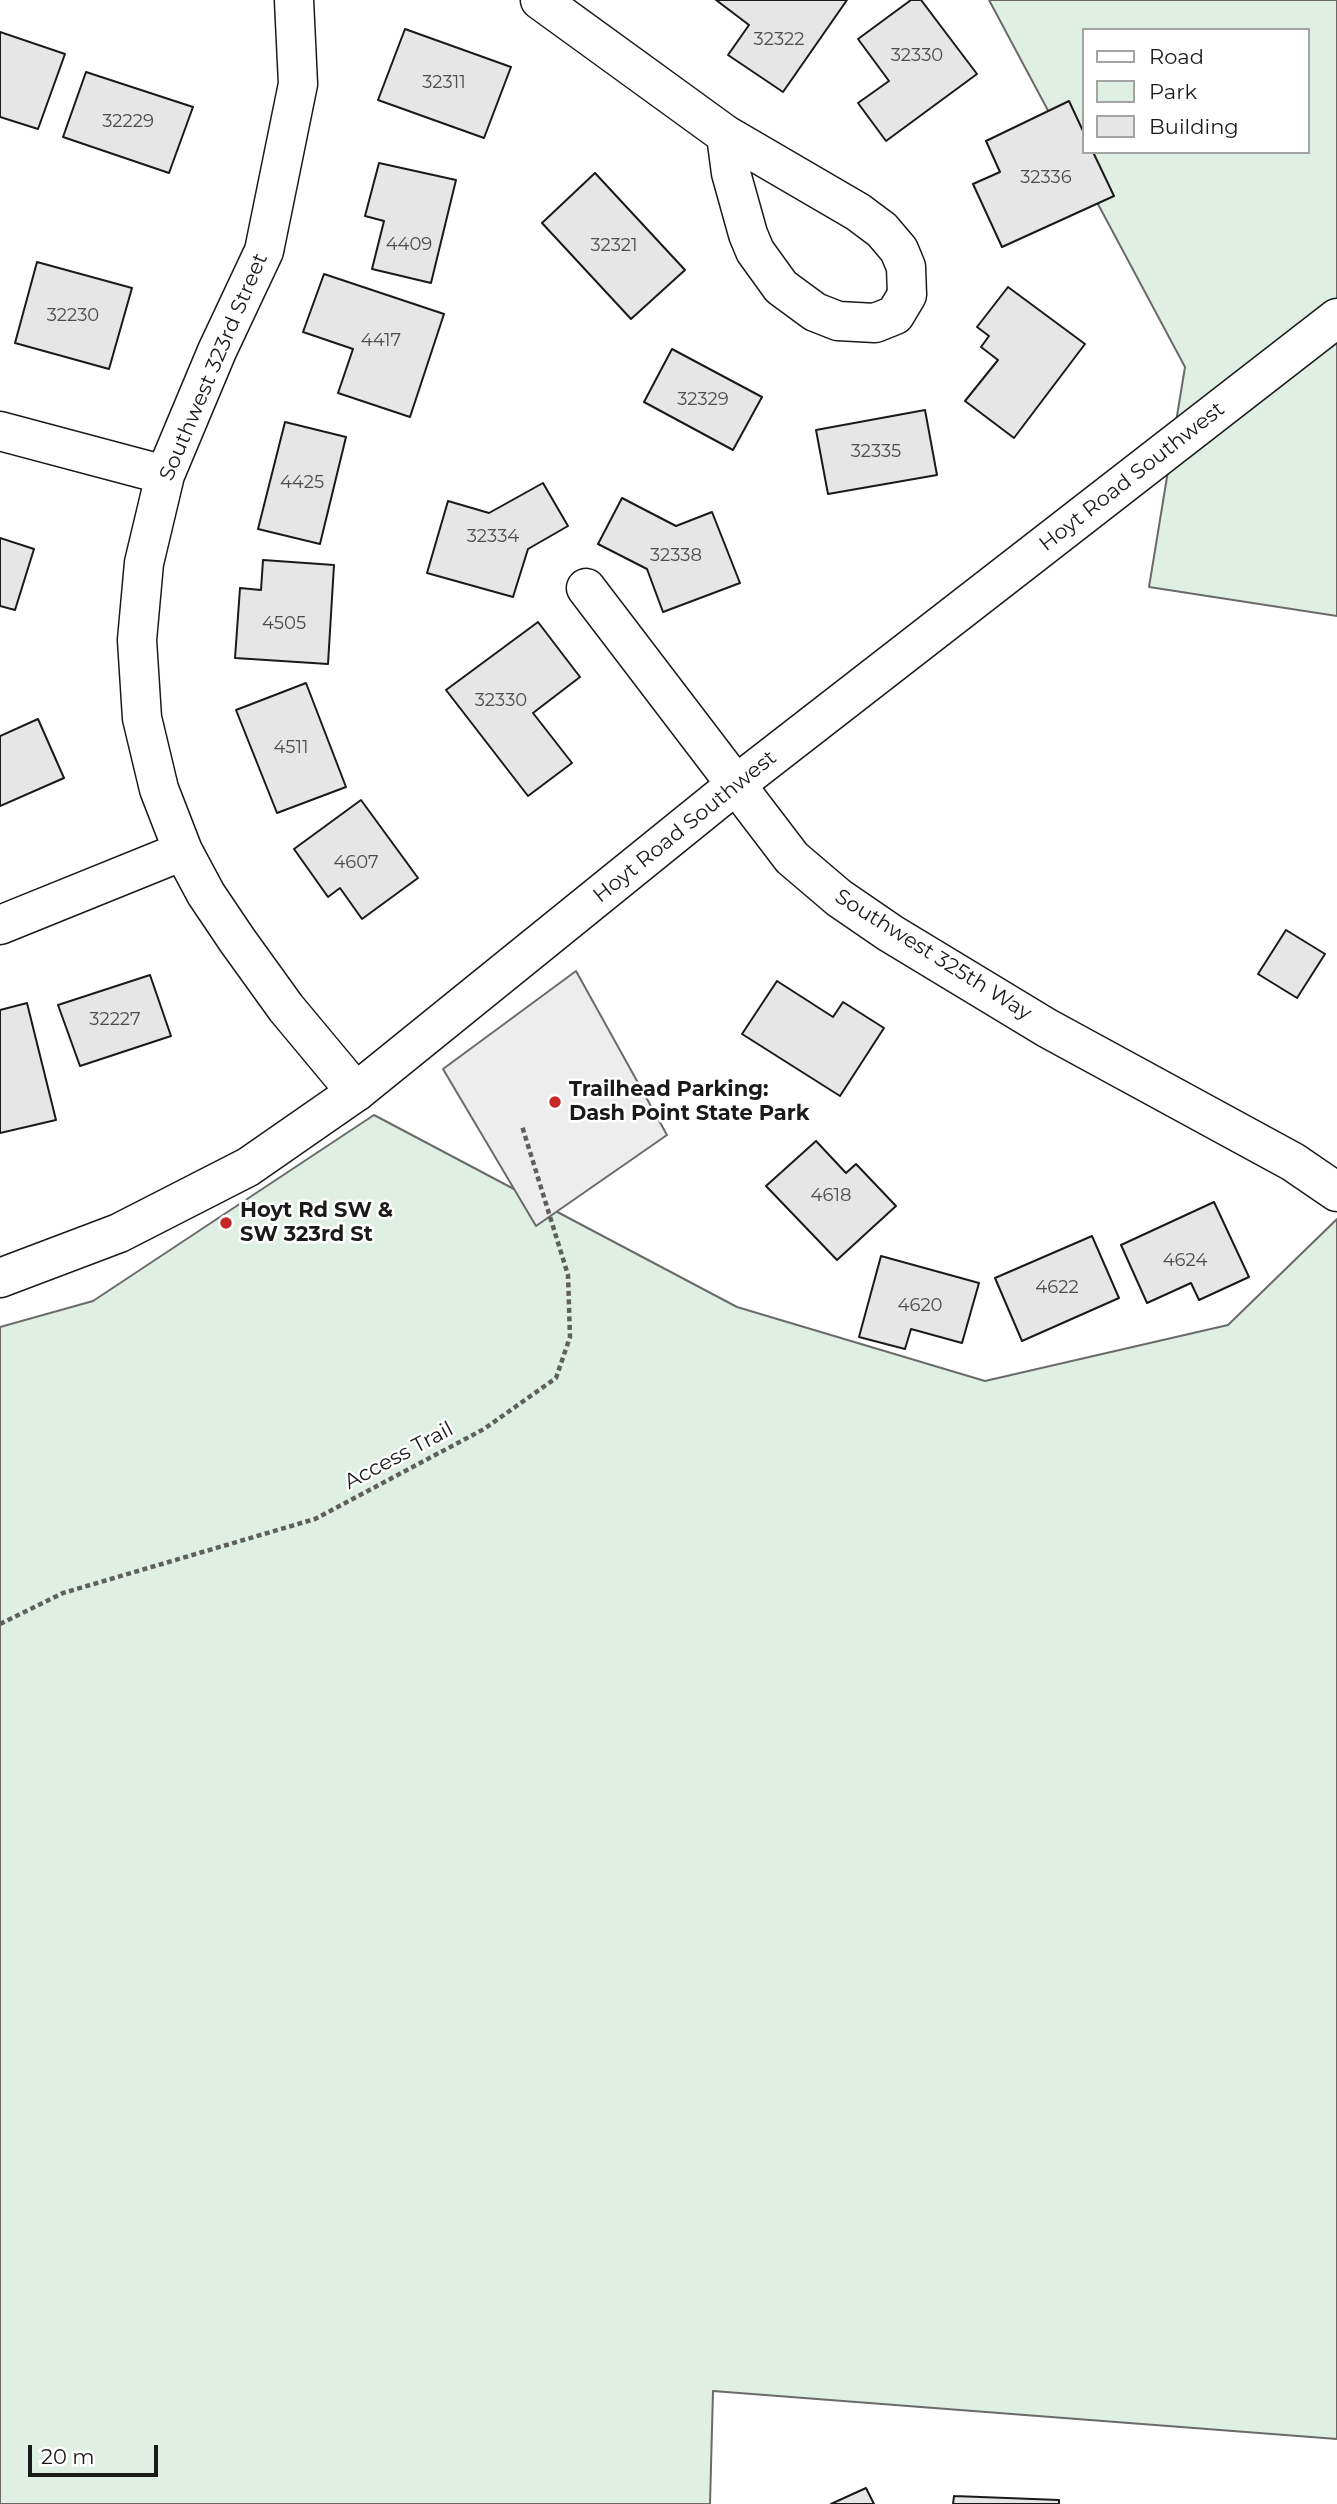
<!DOCTYPE html>
<style>
body{margin:0}
#map{position:relative;width:1337px;height:2504px;overflow:hidden;background:#fff;font-family:Montserrat,sans-serif}
canvas{display:block}
.legend{position:absolute;left:1082px;top:28px;width:228px;height:126px;box-sizing:border-box;background:#fff;border:2px solid #a3a3a3;margin:0;padding:9px 12px;list-style:none;font-size:21px;color:#1a1a1a}
.legend li{display:flex;align-items:center;gap:14px;height:35px}
.legend b{width:35px;border:2px solid #a3a3a3}
.scale{position:absolute;left:28px;top:2445px;width:130px;height:32px;box-sizing:border-box;border:4px solid #1a1a1a;border-top:0;padding-left:9px;font-size:21px;line-height:24px;white-space:nowrap;color:#1a1a1a;-webkit-text-stroke:5px #fff;paint-order:stroke}
</style>
<div id="map">
<canvas width="1337" height="2504"></canvas>
<ul class="legend">
<li><b style="height:9px;background:#fff"></b>Road</li>
<li><b style="height:19px;background:#e0efe3"></b>Park</li>
<li><b style="height:19px;background:#e6e6e6"></b>Building</li>
</ul>
<div class="scale">20 m</div>
</div>
<script>
const ctx = document.querySelector('canvas').getContext('2d');
ctx.lineJoin = 'round';
function fillPath(path, color) {
  ctx.fillStyle = color;
  ctx.fill(path, 'evenodd');
}
function poly(rows) {
  const path = new Path2D();
  for (const r of rows) {
    path.moveTo(r[0], r[1]);
    for (let i = 2; i < r.length; i += 2) path.lineTo(r[i], r[i + 1]);
  }
  return path;
}
function trace(path, color, width, dash) {
  ctx.strokeStyle = color;
  ctx.lineWidth = width;
  ctx.lineCap = dash ? 'butt' : 'round';
  ctx.setLineDash(dash || []);
  ctx.stroke(path);
}
function write(font, color, halo, rows, align = 'center') {
  ctx.font = font + ' Montserrat,sans-serif';
  ctx.lineWidth = 5;
  ctx.setLineDash([]);
  ctx.textBaseline = 'middle';
  ctx.strokeStyle = halo;
  ctx.fillStyle = color;
  for (const [text, x, y, turn = 0] of rows) {
    ctx.save();
    ctx.translate(x, y);
    ctx.rotate((+turn || 0) * Math.PI / 180);
    ctx.textAlign = isNaN(turn) ? turn : align;
    if (halo) ctx.strokeText(text, 0, 0);
    ctx.fillText(text, 0, 0);
    ctx.restore();
  }
}
const green = poly([
 [989,0,1337,0,1337,616,1149,587,1185,367,989,0],
 [1083,30,1307,30,1307,152,1083,152,1083,30],
 [374,1115,737,1307,985,1381,1228,1325,1337,1219,1337,2439,713,2391,710,2504,0,2504,0,1327,93,1301,374,1115]
]);
fillPath(green, '#e0efe3');
trace(green, '#6a6a6a', 2);
const parking = poly([
 [576,971,667,1135,536,1226,443,1069,576,971]
]);
fillPath(parking, '#ededed');
trace(parking, '#6a6a6a', 2);
const building = poly([
 [716,0,847,0,783,92,728,55,749,25,716,0],
 [911,0,921,0,977,74,886,141,858,103,889,81,858,39,911,0],
 [405,29,511,67,484,138,378,100,405,29],
 [0,32,65,54,38,129,0,117,0,32],
 [86,72,193,107,169,173,63,137,86,72],
 [1069,101,1083,131,1083,152,1093,152,1114,196,1002,247,973,184,1000,172,986,141,1069,101],
 [379,163,456,180,431,283,372,269,384,221,365,216,379,163],
 [595,173,685,270,631,319,542,223,595,173],
 [37,262,132,288,109,369,15,343,37,262],
 [324,274,444,314,410,417,338,393,353,349,303,332,324,274],
 [1008,287,1085,344,1014,438,965,401,998,360,981,347,989,336,977,327,1008,287],
 [672,349,762,397,733,450,644,402,672,349],
 [925,410,937,475,828,494,816,430,925,410],
 [285,422,346,437,320,544,258,529,285,422],
 [543,483,568,526,528,549,513,597,427,573,448,501,489,513,543,483],
 [622,498,676,526,712,512,740,583,663,612,647,569,598,544,622,498],
 [0,538,34,549,15,610,0,606,0,538],
 [263,560,334,565,328,664,235,658,240,588,261,590,263,560],
 [538,622,580,677,533,713,572,763,528,796,446,690,538,622],
 [306,683,346,787,277,813,236,710,306,683],
 [38,719,64,778,0,806,0,736,38,719],
 [361,800,418,878,362,919,340,888,328,897,294,849,361,800],
 [1286,930,1325,954,1297,998,1258,974,1286,930],
 [150,975,171,1036,80,1066,58,1005,150,975],
 [777,981,833,1017,843,1002,884,1028,840,1096,742,1034,777,981],
 [27,1003,56,1120,0,1133,0,1010,27,1003],
 [816,1141,846,1173,856,1164,896,1206,837,1260,766,1186,816,1141],
 [1214,1202,1249,1277,1199,1300,1191,1283,1147,1303,1121,1245,1214,1202],
 [1092,1236,1119,1298,1022,1341,995,1278,1092,1236],
 [881,1256,979,1283,962,1343,911,1329,905,1349,859,1337,881,1256],
 [866,2488,874,2504,831,2504,866,2488],
 [954,2496,1059,2500,1059,2504,953,2504,954,2496]
]);
fillPath(building, '#e6e6e6');
trace(building, '#1a1a1a', 2);
const minor = poly([
 [294,0,298,84,264,251,217,351,165,475,144,563,137,640,142,718,159,789,183,851,206,894,237,940,286,1008,356,1092],
 [540,0,726,135,858,212,882,230,899,250,906,267,907,295,895,315,875,323,838,321,815,312,781,287,755,251,748,234,731,173,726,135],
 [0,431,165,475],
 [586,588,792,858,839,898,890,933,1047,1028,1293,1162,1337,1192],
 [0,925,183,851]
]);
const secondary = poly([
 [0,1278,119,1233,248,1167,356,1092,738,783,1337,318]
]);
trace(minor, '#1a1a1a', 41);
trace(secondary, '#1a1a1a', 41);
trace(poly([
 [0,1624,63,1593,315,1519,484,1429,556,1378,570,1337,568,1275,522,1126]
]), '#5f5f5f', 4.5, [5, 3.5]);
trace(minor, '#fff', 38);
trace(secondary, '#fff', 38);
for (const [x, y, r, color] of [
 [555,1102,7,"#c62828"],
 [226,1223,7,"#c62828"]
]) {
  const dot = new Path2D();
  dot.arc(x, y, r, 0, 2 * Math.PI);
  ctx.fillStyle = color;
  ctx.fill(dot);
  trace(dot, '#fff', 2.5);
}
write('18px', '#4d4d4d', null, [
 ["32322",779,40],
 ["32330",917,56],
 ["32311",444,83],
 ["32229",128,122],
 ["32336",1046,178],
 ["4409",409,245],
 ["32321",614,246],
 ["32230",73,316],
 ["4417",381,341],
 ["32329",703,400],
 ["32335",876,452],
 ["4425",302,483],
 ["32334",493,537],
 ["32338",676,556],
 ["4505",284,624],
 ["32330",501,701],
 ["4511",291,748],
 ["4607",356,863],
 ["32227",115,1020],
 ["4618",831,1196],
 ["4624",1185,1261],
 ["4622",1057,1288],
 ["4620",920,1306]
]);
write('21px', '#1a1a1a', '#fff', [
 ["Southwest 323rd Street",214,367,-67],
 ["Hoyt Road Southwest",1132,477,-38],
 ["Hoyt Road Southwest",685,827,-39],
 ["Southwest 325th Way",933,955,32],
 ["Access Trail",399,1456,-28]
]);
write('bold 21px', '#1a1a1a', '#fff', [
 ["Trailhead Parking:",569,1090],
 ["Dash Point State Park",569,1114],
 ["Hoyt Rd SW &",240,1211],
 ["SW 323rd St",240,1235]
], 'left');
</script>
